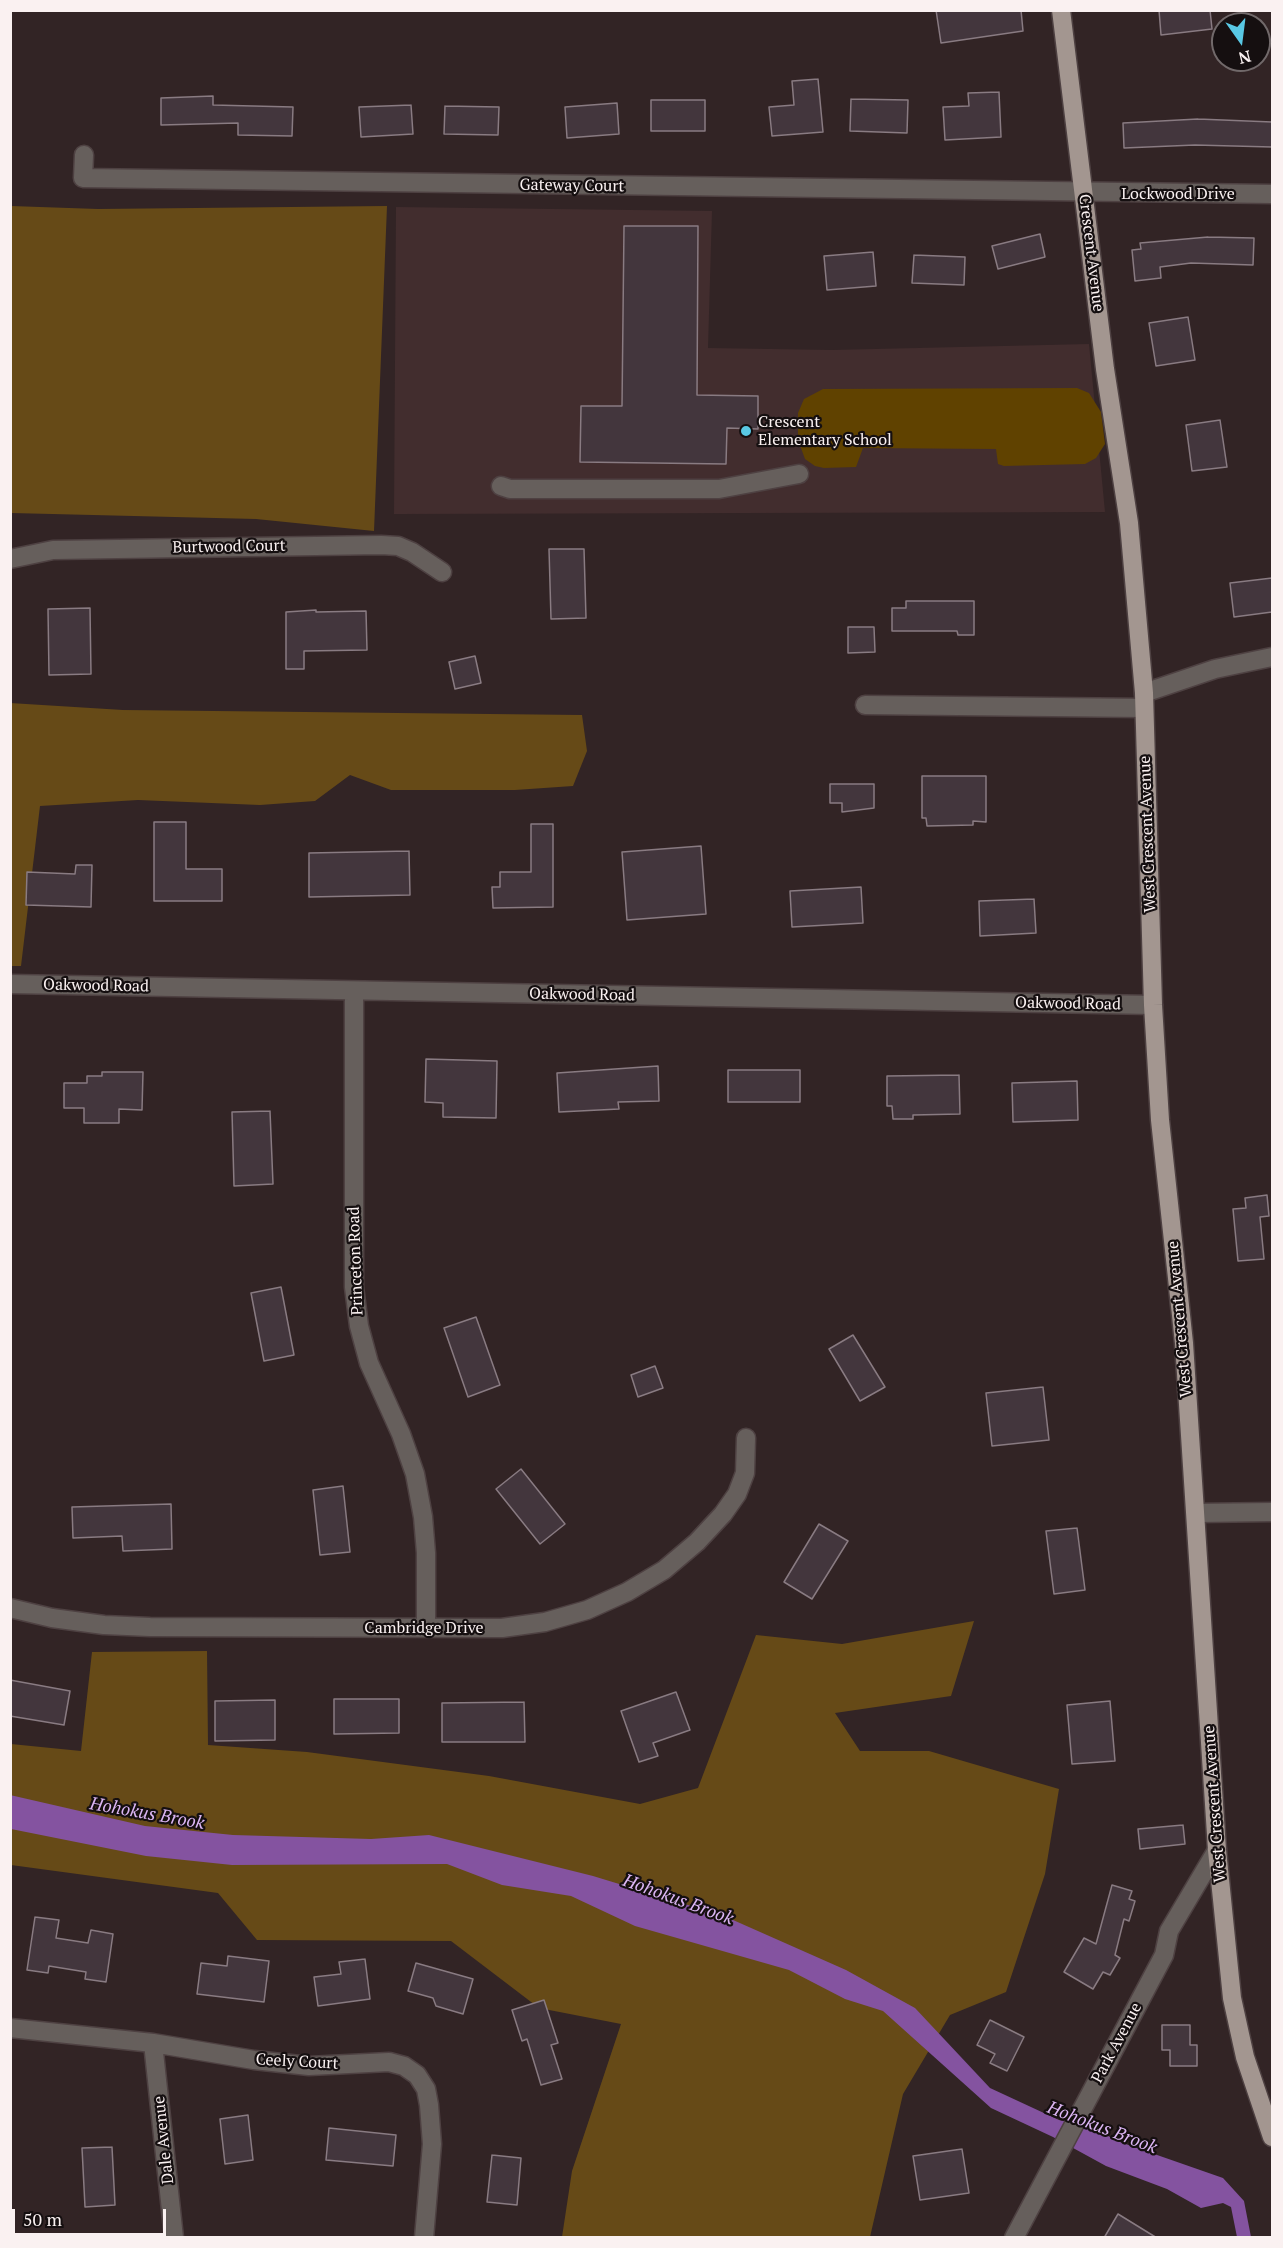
<!DOCTYPE html>
<style>
body{margin:0}
#map{position:relative;width:1283px;height:2248px;overflow:hidden;background:#322425;font-family:"PT Serif",serif}
canvas{display:block}
.frame{position:absolute;inset:0;border:12px solid #faf1f1;pointer-events:none}
.north{position:absolute;left:1211px;top:12px;width:60px;height:60px;box-sizing:border-box;background:#150f10;border:2px solid #71696a;border-radius:50%;rotate:166deg;font-size:16px;font-weight:700;line-height:24px;text-align:center;color:#faf1f1}
.north::after{content:'';display:block;margin:auto;width:21px;height:27px;background:#59c8e4;clip-path:polygon(50% 0,100% 100%,50% 72%,0 100%)}
.scale{position:absolute;left:12px;top:2209px;width:154px;height:27px;box-sizing:border-box;border:3px solid #faf1f1;border-top:0;padding-left:8px;font-size:18px;line-height:21px;white-space:nowrap;color:#faf1f1;-webkit-text-stroke:4px #150f10;paint-order:stroke}
</style>
<div id="map">
<canvas width="1283" height="2248"></canvas>
<div class="frame"></div>
<div class="north">N</div>
<div class="scale">50 m</div>
</div>
<script>
const ctx = document.querySelector('canvas').getContext('2d');
ctx.lineJoin = 'round';
function fillPath(path, color) {
  ctx.fillStyle = color;
  ctx.fill(path, 'evenodd');
}
function poly(rows) {
  const path = new Path2D();
  for (const r of rows) {
    path.moveTo(r[0], r[1]);
    for (let i = 2; i < r.length; i += 2) path.lineTo(r[i], r[i + 1]);
  }
  return path;
}
function trace(path, color, width, dash) {
  ctx.strokeStyle = color;
  ctx.lineWidth = width;
  ctx.lineCap = dash ? 'butt' : 'round';
  ctx.setLineDash(dash || []);
  ctx.stroke(path);
}
function write(font, color, halo, rows, align = 'center') {
  ctx.font = font + ' "PT Serif",serif';
  ctx.lineWidth = 4.5;
  ctx.setLineDash([]);
  ctx.textBaseline = 'middle';
  ctx.strokeStyle = halo;
  ctx.fillStyle = color;
  for (const [text, x, y, turn = 0] of rows) {
    ctx.save();
    ctx.translate(x, y);
    ctx.rotate((+turn || 0) * Math.PI / 180);
    ctx.textAlign = isNaN(turn) ? turn : align;
    if (halo) ctx.strokeText(text, 0, 0);
    ctx.fillText(text, 0, 0);
    ctx.restore();
  }
}
fillPath(poly([
 [396,207,712,211,708,348,832,350,1089,344,1105,512,394,514]
]), '#422d2e');
fillPath(poly([
 [1077,388,1089,393,1101,412,1105,444,1096,458,1085,464,1004,466,998,464,996,449,863,448,856,467,824,468,815,466,805,459,798,440,798,413,804,399,823,389]
]), '#604200');
fillPath(poly([
 [11,206,98,209,387,206,374,531,256,519,11,513],
 [10,703,123,710,582,715,587,751,573,786,515,790,391,790,350,775,315,801,260,805,138,800,40,806,21,966,11,966],
 [974,1621,951,1696,835,1713,860,1751,929,1751,1059,1789,1045,1874,1006,1992,950,2015,903,2094,870,2237,562,2237,572,2171,621,2024,539,2008,451,1941,257,1940,218,1893,11,1865,11,1744,81,1751,92,1652,207,1651,208,1745,307,1752,489,1776,640,1804,698,1788,756,1635,842,1644]
]), '#664a17');
fillPath(poly([
 [10,1795,145,1826,233,1835,371,1839,429,1835,593,1876,724,1916,846,1970,915,2008,990,2088,1059,2120,1096,2129,1117,2141,1223,2178,1244,2201,1251,2237,1237,2237,1231,2207,1223,2203,1201,2208,1167,2189,1106,2166,1053,2137,991,2108,883,2011,845,1999,789,1970,635,1926,571,1896,502,1885,447,1864,232,1865,146,1856,11,1829]
]), '#8453a0');
const building = poly([
 [936,10,1021,10,1023,31,941,43,936,10],
 [1159,10,1210,10,1212,29,1161,35,1159,10],
 [818,79,823,132,772,136,769,107,794,105,792,81,818,79],
 [999,92,1001,137,945,140,943,107,969,106,968,93,999,92],
 [213,96,213,105,293,107,292,136,238,135,238,123,161,125,161,98,213,96],
 [851,99,908,100,907,133,850,131,851,99],
 [651,100,705,100,705,131,651,131,651,100],
 [617,103,619,134,567,138,565,107,617,103],
 [411,105,413,134,361,137,359,107,411,105],
 [445,106,499,107,498,135,444,134,445,106],
 [1198,119,1272,122,1272,147,1195,145,1124,148,1123,123,1198,119],
 [624,226,698,226,697,395,758,396,758,429,727,428,726,464,580,462,581,406,622,406,624,226],
 [1040,234,1045,257,998,269,992,246,1040,234],
 [1208,237,1254,238,1253,265,1191,263,1160,267,1161,278,1135,281,1132,250,1141,249,1140,243,1208,237],
 [873,252,876,286,827,290,824,256,873,252],
 [914,255,965,257,964,285,912,283,914,255],
 [1188,317,1195,360,1156,366,1149,323,1188,317],
 [1220,420,1227,467,1192,471,1186,425,1220,420],
 [549,549,584,549,586,618,551,619,549,549],
 [1272,578,1272,612,1234,617,1230,583,1272,578],
 [906,601,974,601,974,635,958,635,957,631,892,631,892,608,906,608,906,601],
 [90,608,91,674,49,675,48,609,90,608],
 [316,610,316,612,366,611,367,650,304,651,304,669,286,669,286,612,316,610],
 [848,627,874,627,875,652,848,653,848,627],
 [475,656,481,683,455,689,449,662,475,656],
 [922,776,986,776,986,822,973,821,973,825,927,826,926,818,922,818,922,776],
 [830,784,874,784,874,808,842,812,842,803,830,803,830,784],
 [154,822,186,822,186,869,222,869,222,901,154,901,154,822],
 [531,824,553,824,553,907,493,908,492,887,500,887,500,872,531,872,531,824],
 [701,846,706,914,627,920,622,852,701,846],
 [409,851,410,895,309,897,309,853,409,851],
 [76,865,92,865,91,907,26,905,27,872,75,874,76,865],
 [861,887,863,923,792,927,790,891,861,887],
 [1034,899,1036,933,980,936,979,901,1034,899],
 [426,1059,497,1061,496,1118,443,1117,443,1103,425,1102,426,1059],
 [658,1066,659,1101,618,1102,619,1109,559,1112,557,1073,658,1066],
 [728,1070,800,1070,800,1102,728,1102,728,1070],
 [102,1072,143,1072,142,1110,119,1109,119,1123,84,1123,84,1108,64,1108,64,1083,87,1083,87,1076,102,1076,102,1072],
 [959,1075,960,1114,913,1115,913,1119,893,1119,892,1106,887,1106,887,1076,959,1075],
 [1077,1081,1078,1120,1013,1122,1012,1083,1077,1081],
 [270,1111,273,1184,234,1186,232,1112,270,1111],
 [1267,1195,1269,1216,1260,1217,1264,1259,1238,1261,1233,1209,1246,1208,1245,1198,1267,1195],
 [281,1287,294,1355,264,1361,251,1293,281,1287],
 [476,1317,500,1385,468,1397,444,1328,476,1317],
 [853,1335,885,1387,860,1401,829,1349,853,1335],
 [655,1366,663,1388,638,1397,631,1375,655,1366],
 [1043,1387,1049,1440,992,1446,986,1393,1043,1387],
 [521,1469,565,1524,540,1544,496,1489,521,1469],
 [343,1486,350,1552,320,1555,313,1490,343,1486],
 [171,1504,172,1549,123,1551,122,1536,73,1538,72,1507,171,1504],
 [819,1524,848,1541,812,1599,784,1582,819,1524],
 [1077,1528,1085,1590,1054,1594,1046,1531,1077,1528],
 [10,1680,70,1691,64,1725,10,1716,10,1680],
 [676,1692,690,1730,653,1743,658,1756,639,1762,621,1711,676,1692],
 [334,1699,399,1699,399,1733,334,1734,334,1699],
 [275,1700,275,1740,215,1741,215,1701,275,1700],
 [1110,1701,1115,1761,1072,1764,1067,1705,1110,1701],
 [524,1702,525,1742,442,1742,442,1703,524,1702],
 [1183,1825,1185,1844,1140,1849,1138,1829,1183,1825],
 [1112,1885,1132,1891,1129,1899,1135,1901,1129,1921,1124,1919,1115,1955,1120,1958,1110,1975,1103,1972,1093,1989,1064,1972,1084,1938,1096,1944,1112,1885],
 [35,1917,59,1920,56,1938,88,1943,91,1930,113,1934,106,1982,85,1979,86,1972,49,1966,48,1973,27,1970,35,1917],
 [228,1956,269,1961,264,2002,197,1994,201,1963,227,1966,228,1956],
 [365,1959,370,1999,318,2006,314,1977,341,1974,339,1962,365,1959],
 [416,1963,473,1979,463,2014,436,2006,433,1998,408,1991,416,1963],
 [544,2000,558,2043,551,2045,562,2079,541,2085,527,2039,522,2041,512,2010,544,2000],
 [990,2020,1024,2037,1007,2071,990,2063,995,2054,977,2045,990,2020],
 [1162,2025,1190,2025,1190,2045,1197,2045,1197,2066,1170,2066,1170,2050,1162,2050,1162,2025],
 [248,2115,253,2160,225,2164,220,2119,248,2115],
 [329,2128,396,2135,393,2166,326,2160,329,2128],
 [112,2147,115,2205,85,2207,82,2148,112,2147],
 [962,2149,969,2193,920,2200,913,2156,962,2149],
 [492,2155,521,2158,517,2205,487,2202,492,2155],
 [1118,2214,1157,2238,1104,2238,1118,2214]
]);
fillPath(building, '#43363d');
trace(building, '#897b82', 1.5);
const minor = poly([
 [84,155,83,178,1272,194],
 [501,486,510,489,719,489,799,474],
 [10,559,53,550,381,545,398,546,412,552,442,572],
 [1144,693,1215,669,1272,657],
 [865,705,1144,708],
 [10,984,1153,1005],
 [354,991,354,1287,359,1326,369,1363,401,1434,415,1474,423,1517,426,1553,426,1628],
 [1197,1513,1272,1512],
 [10,1608,52,1618,104,1625,150,1627,502,1628,545,1622,587,1610,627,1592,664,1570,697,1542,723,1514,737,1494,745,1473,746,1438],
 [10,2028,153,2043,254,2060,309,2066,389,2062,404,2066,417,2075,426,2089,429,2105,432,2144,424,2238],
 [153,2043,174,2238],
 [1014,2238,1164,1955,1169,1931,1217,1850]
]);
const major = poly([
 [1061,10,1105,369,1129,523,1144,693,1153,1005,1160,1120,1184,1343,1217,1850,1232,1998,1245,2057,1272,2137]
]);
trace(minor, '#4e4142', 21);
trace(major, '#4e4142', 21);
trace(minor, '#665f5c', 18);
trace(major, '#a39690', 18);
for (const [x, y, r, color] of [
 [746,431,6,"#59c8e4"]
]) {
  const dot = new Path2D();
  dot.arc(x, y, r, 0, 2 * Math.PI);
  ctx.fillStyle = color;
  ctx.fill(dot);
  trace(dot, '#150f10', 2);
}
write('16px', '#faf1f1', '#150f10', [
 ["Gateway Court",572,186,1],
 ["Lockwood Drive",1178,194],
 ["Crescent Avenue",1091,253,83],
 ["Burtwood Court",229,547,-1],
 ["West Crescent Avenue",1148,834,-92],
 ["Oakwood Road",96,986,1],
 ["Oakwood Road",582,995,1],
 ["Oakwood Road",1068,1004,1],
 ["Princeton Road",356,1261,-92],
 ["West Crescent Avenue",1180,1319,-95],
 ["Cambridge Drive",424,1628],
 ["West Crescent Avenue",1215,1804,-94],
 ["Park Avenue",1117,2043,-62],
 ["Ceely Court",297,2062,3],
 ["Dale Avenue",164,2140,-96]
]);
write('16px', '#faf1f1', '#150f10', [
 ["Crescent",758,422],
 ["Elementary School",758,440]
], 'left');
write('italic 18px', '#dbb5f3', '#150f10', [
 ["Hohokus Brook",147,1814,10],
 ["Hohokus Brook",678,1900,20],
 ["Hohokus Brook",1102,2128,21]
]);
</script>
